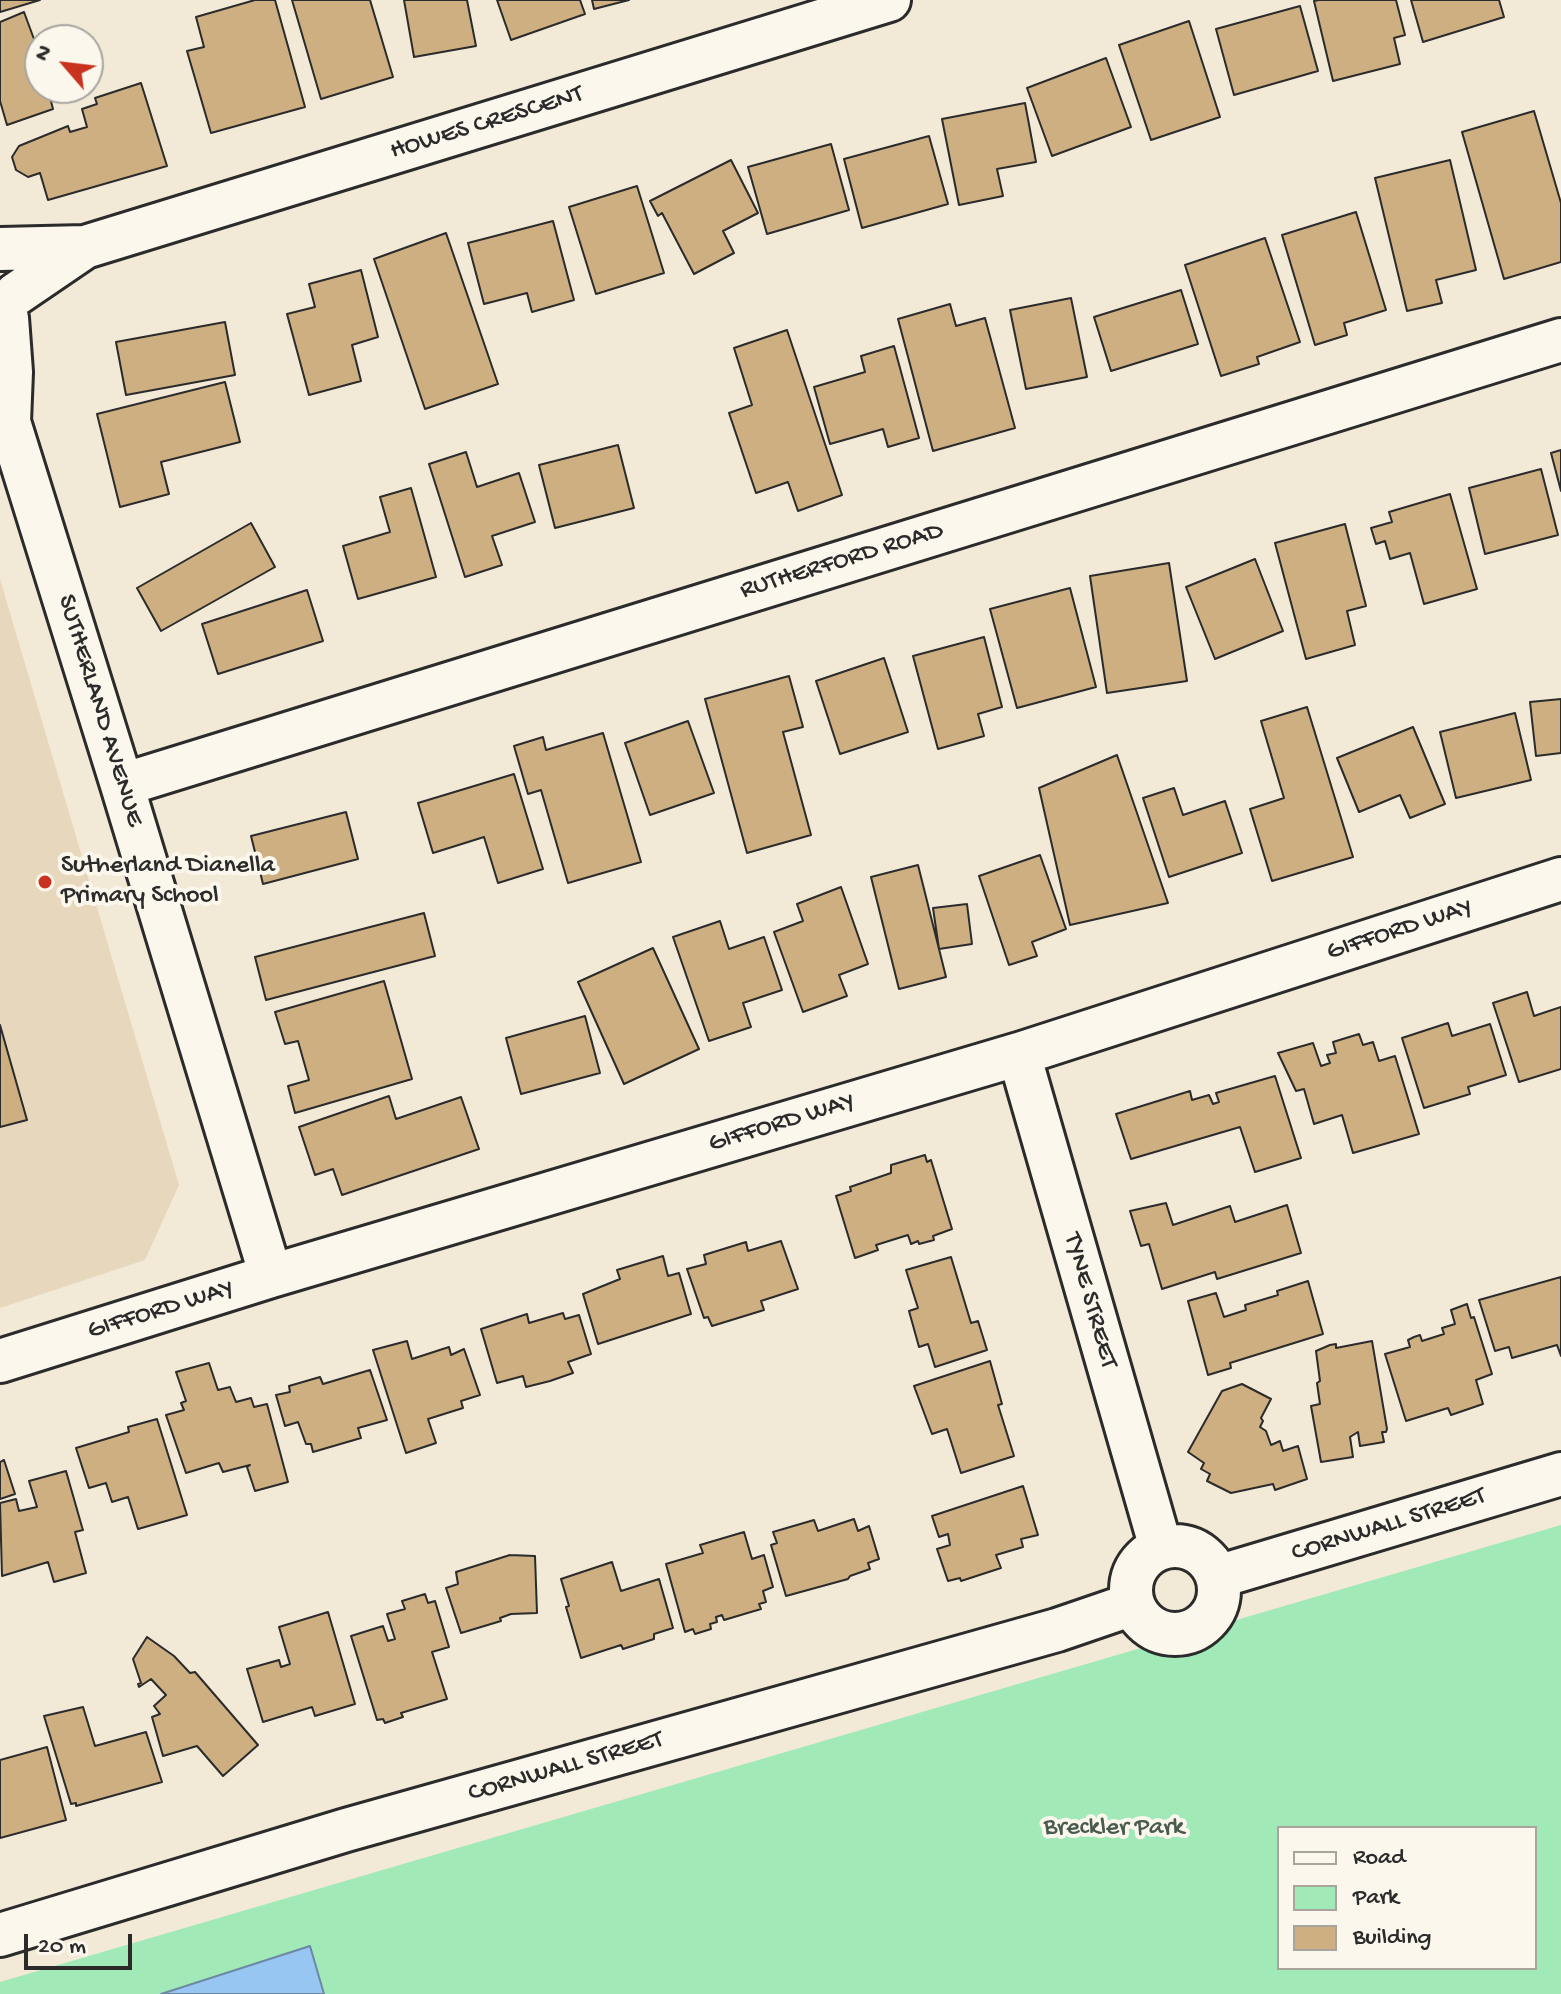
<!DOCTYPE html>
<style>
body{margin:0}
#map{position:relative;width:1561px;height:1994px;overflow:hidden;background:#f2e9d7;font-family:"Gochi Hand",sans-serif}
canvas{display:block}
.legend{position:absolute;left:1277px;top:1826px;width:260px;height:144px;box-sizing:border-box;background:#fbf7ec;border:2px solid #a8a59f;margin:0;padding:10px 14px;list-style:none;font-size:24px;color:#2b2b2b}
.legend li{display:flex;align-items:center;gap:16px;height:40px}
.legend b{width:40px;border:2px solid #a8a59f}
.north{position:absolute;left:24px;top:24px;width:80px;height:80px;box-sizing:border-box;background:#fbf7ec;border:2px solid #a8a59f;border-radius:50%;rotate:298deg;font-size:22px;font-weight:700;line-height:32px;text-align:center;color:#2b2b2b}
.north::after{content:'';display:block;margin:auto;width:28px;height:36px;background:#c8321e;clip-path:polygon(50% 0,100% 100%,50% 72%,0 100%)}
.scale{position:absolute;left:24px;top:1934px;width:108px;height:36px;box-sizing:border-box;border:4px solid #2b2b2b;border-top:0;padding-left:10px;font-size:24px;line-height:28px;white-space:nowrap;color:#2b2b2b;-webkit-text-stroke:6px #fbf7ec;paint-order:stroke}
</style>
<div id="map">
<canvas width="1561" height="1994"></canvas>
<ul class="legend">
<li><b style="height:10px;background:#fbf7ec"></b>Road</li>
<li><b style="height:22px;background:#a1eab8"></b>Park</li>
<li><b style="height:22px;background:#cdaf81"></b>Building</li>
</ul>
<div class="north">N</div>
<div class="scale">20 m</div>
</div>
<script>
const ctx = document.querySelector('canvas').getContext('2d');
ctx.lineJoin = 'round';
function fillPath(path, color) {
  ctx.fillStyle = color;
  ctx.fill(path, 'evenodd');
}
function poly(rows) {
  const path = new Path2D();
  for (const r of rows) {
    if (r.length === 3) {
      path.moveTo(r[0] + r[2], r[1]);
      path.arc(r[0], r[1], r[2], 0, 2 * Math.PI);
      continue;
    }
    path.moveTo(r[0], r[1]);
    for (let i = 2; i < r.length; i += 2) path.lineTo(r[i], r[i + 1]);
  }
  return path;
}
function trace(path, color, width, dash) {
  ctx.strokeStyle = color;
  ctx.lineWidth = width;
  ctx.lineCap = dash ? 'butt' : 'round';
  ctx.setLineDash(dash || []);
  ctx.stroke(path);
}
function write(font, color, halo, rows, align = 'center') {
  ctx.font = font + ' "Gochi Hand",sans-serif';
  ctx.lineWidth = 8;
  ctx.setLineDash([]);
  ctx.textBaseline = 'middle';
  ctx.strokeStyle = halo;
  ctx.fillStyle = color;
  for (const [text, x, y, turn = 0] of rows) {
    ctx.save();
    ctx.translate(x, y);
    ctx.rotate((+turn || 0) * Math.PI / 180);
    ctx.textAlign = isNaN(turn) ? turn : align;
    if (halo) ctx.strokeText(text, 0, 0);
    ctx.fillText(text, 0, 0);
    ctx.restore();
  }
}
fillPath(poly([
 [0,579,179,1185,145,1260,0,1308]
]), '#e7d8bd');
fillPath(poly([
 [1561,1525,1561,1994,0,1994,0,1982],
 [1279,1828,1535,1828,1535,1968,1279,1968]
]), '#a1eab8');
const water = poly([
 [310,1946,324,1994,161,1994,310,1946]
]);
fillPath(water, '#98c6f3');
trace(water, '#6c88a3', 2);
const building = poly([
 [0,0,40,0,0,12,0,0],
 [255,0,275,0,305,107,211,133,187,51,204,47,196,17,255,0],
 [292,0,370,0,393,77,321,99,292,0],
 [404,0,467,0,476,46,414,57,404,0],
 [497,0,580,0,585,14,511,40,497,0],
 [592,0,629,0,594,9,592,0],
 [1319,0,1396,0,1405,35,1394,38,1400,64,1333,81,1314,1,1319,0],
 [1411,0,1499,0,1504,17,1423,42,1411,0],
 [1300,6,1318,71,1234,95,1216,29,1300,6],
 [24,12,38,50,40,49,40,88,77,88,50,97,53,109,7,125,0,101,0,22,24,12],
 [1189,21,1220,117,1151,140,1119,45,1189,21],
 [88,53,97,81,88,84,88,53],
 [1106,58,1131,127,1052,156,1027,88,1106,58],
 [141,83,167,166,48,200,40,173,28,177,16,170,12,157,19,146,68,126,70,132,87,127,82,109,97,104,95,98,141,83],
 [1025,103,1036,162,997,169,1003,196,959,205,942,119,1025,103],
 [1534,111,1561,203,1561,262,1504,279,1462,132,1534,111],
 [929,136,948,204,862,228,844,159,929,136],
 [831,144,849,210,767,234,748,167,831,144],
 [731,160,758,213,723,231,734,253,694,274,662,213,658,216,650,201,731,160],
 [1450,160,1476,270,1436,280,1442,303,1407,311,1375,178,1450,160],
 [637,186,664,273,596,294,569,207,637,186],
 [1356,212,1386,310,1344,323,1347,335,1315,345,1282,235,1356,212],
 [553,221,574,300,532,312,527,293,484,304,468,243,553,221],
 [446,233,498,384,425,409,374,259,446,233],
 [1265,238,1300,342,1257,357,1259,364,1221,376,1185,265,1265,238],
 [361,270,378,337,352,345,361,381,309,395,287,314,315,307,309,284,361,270],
 [1181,290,1198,344,1111,371,1094,317,1181,290],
 [1071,298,1087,377,1026,389,1010,310,1071,298],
 [950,304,956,326,985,318,1015,428,933,451,898,319,950,304],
 [225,322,235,375,126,395,116,342,225,322],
 [787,330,842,495,798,511,788,482,756,493,729,413,752,405,734,348,787,330],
 [894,346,919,438,888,447,883,429,830,444,814,387,865,372,861,356,894,346],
 [225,382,240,442,161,462,169,494,120,507,97,414,225,382],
 [618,445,634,508,555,528,539,465,618,445],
 [1561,450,1561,491,1551,453,1561,450],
 [466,452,477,487,519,473,535,522,492,536,502,565,465,577,429,464,466,452],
 [1541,469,1558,535,1485,554,1469,488,1541,469],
 [411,488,436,577,358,599,343,546,390,532,380,497,411,488],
 [1450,494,1477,589,1424,604,1410,553,1390,559,1385,541,1376,544,1371,528,1392,522,1389,512,1450,494],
 [251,523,275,567,161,631,137,588,251,523],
 [1345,524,1366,606,1347,611,1355,645,1306,659,1275,543,1345,524],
 [1255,559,1283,631,1215,659,1186,587,1255,559],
 [1169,563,1187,681,1107,693,1090,576,1169,563],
 [1070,588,1096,687,1017,708,990,609,1070,588],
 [307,590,323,641,218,674,202,624,307,590],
 [984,637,1002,707,978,714,984,736,938,749,913,656,984,637],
 [884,658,908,732,840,754,816,681,884,658],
 [789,676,803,727,783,732,811,835,747,853,705,699,789,676],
 [1561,699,1561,753,1536,756,1530,702,1561,699],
 [1307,707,1353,857,1272,881,1250,809,1284,798,1261,721,1307,707],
 [1515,713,1531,780,1456,798,1440,732,1515,713],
 [688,721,714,793,650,815,625,743,688,721],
 [1413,727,1445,804,1410,818,1400,795,1359,812,1337,758,1413,727],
 [603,733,641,862,568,883,541,790,528,794,514,746,543,737,546,750,603,733],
 [1117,755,1168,903,1070,925,1039,788,1117,755],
 [514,774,543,869,498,883,484,837,433,853,418,803,514,774],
 [1174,788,1183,815,1225,801,1242,853,1169,877,1143,798,1174,788],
 [346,812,358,859,263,884,251,836,346,812],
 [1040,855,1066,929,1032,942,1037,956,1009,965,979,876,1040,855],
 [918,865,946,977,899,989,871,877,918,865],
 [841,887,868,964,839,975,847,996,803,1012,774,932,803,921,797,904,841,887],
 [967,904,972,944,939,949,933,908,967,904],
 [424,913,435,956,266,1000,255,957,424,913],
 [720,921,729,949,764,937,782,990,743,1003,751,1027,709,1041,673,937,720,921],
 [653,948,699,1049,624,1084,578,982,653,948],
 [384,981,412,1079,295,1113,288,1086,309,1080,298,1041,285,1044,275,1012,384,981],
 [1527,992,1534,1016,1561,1007,1561,1069,1519,1082,1493,1003,1527,992],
 [585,1016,600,1073,521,1094,506,1038,585,1016],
 [1448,1023,1452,1036,1490,1024,1506,1075,1468,1087,1470,1094,1424,1108,1402,1038,1448,1023],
 [0,1025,27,1120,0,1127,0,1025],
 [1359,1034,1363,1045,1373,1042,1379,1061,1395,1056,1419,1134,1353,1153,1342,1115,1314,1124,1304,1089,1296,1091,1278,1053,1313,1043,1321,1066,1330,1063,1327,1055,1336,1053,1333,1042,1359,1034],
 [1275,1076,1301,1158,1255,1172,1240,1127,1131,1159,1116,1114,1190,1091,1192,1100,1209,1095,1213,1104,1219,1102,1216,1093,1275,1076],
 [389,1096,396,1119,461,1097,479,1149,342,1195,333,1169,315,1175,299,1127,389,1096],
 [925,1155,927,1162,931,1160,952,1229,933,1236,934,1240,919,1244,918,1241,911,1244,908,1235,876,1245,878,1250,855,1258,836,1196,851,1191,850,1187,891,1173,891,1165,925,1155],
 [1166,1203,1173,1225,1230,1206,1235,1222,1287,1205,1301,1253,1217,1279,1215,1272,1162,1289,1149,1244,1141,1246,1130,1211,1166,1203],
 [781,1241,798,1289,761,1301,764,1310,712,1326,708,1317,704,1318,687,1269,706,1264,704,1255,746,1242,748,1251,781,1241],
 [663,1256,668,1276,679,1273,691,1314,598,1344,583,1294,620,1279,617,1270,663,1256],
 [951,1257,971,1323,978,1321,987,1350,935,1367,928,1344,919,1347,909,1311,918,1308,906,1270,951,1257],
 [1561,1277,1561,1356,1557,1345,1512,1358,1509,1347,1495,1351,1479,1300,1561,1277],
 [1308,1281,1323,1334,1230,1363,1231,1368,1208,1375,1188,1301,1216,1293,1224,1317,1246,1310,1245,1305,1278,1295,1277,1291,1308,1281],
 [1467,1304,1471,1318,1474,1317,1492,1374,1476,1380,1483,1404,1451,1415,1448,1408,1406,1421,1385,1354,1410,1347,1408,1340,1414,1337,1420,1335,1422,1341,1444,1334,1442,1328,1455,1324,1451,1310,1467,1304],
 [563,1313,565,1319,579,1315,591,1354,568,1362,573,1373,550,1381,526,1387,523,1376,497,1383,481,1329,527,1314,529,1323,563,1313],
 [407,1341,412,1359,449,1347,451,1355,464,1349,480,1395,461,1401,463,1408,428,1419,436,1443,406,1453,373,1350,407,1341],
 [1372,1341,1387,1429,1386,1432,1382,1432,1384,1442,1360,1446,1358,1432,1350,1437,1353,1457,1321,1462,1311,1406,1320,1404,1317,1383,1320,1381,1316,1351,1330,1345,1336,1344,1336,1348,1372,1341],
 [990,1361,1002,1404,998,1405,1014,1456,961,1473,947,1429,932,1434,914,1386,990,1361],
 [209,1363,218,1390,230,1387,236,1402,251,1398,254,1407,267,1404,288,1482,255,1491,247,1467,250,1465,223,1472,219,1463,186,1473,166,1415,184,1410,181,1403,186,1401,176,1372,209,1363],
 [370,1370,387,1420,358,1428,361,1438,313,1452,311,1444,306,1444,298,1422,285,1426,276,1395,290,1392,289,1386,320,1377,323,1384,370,1370],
 [1242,1384,1271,1399,1261,1418,1263,1421,1260,1427,1266,1431,1271,1445,1280,1441,1283,1451,1298,1446,1307,1479,1275,1490,1273,1484,1231,1493,1207,1481,1210,1474,1201,1469,1204,1463,1188,1452,1222,1391,1242,1384],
 [157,1419,187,1515,138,1529,128,1497,112,1502,106,1483,89,1488,76,1448,129,1432,128,1427,157,1419],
 [4,1460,15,1494,0,1499,0,1462,4,1460],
 [66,1471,82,1527,83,1530,75,1532,86,1573,54,1582,48,1562,2,1576,0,1503,16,1499,19,1511,37,1507,29,1481,66,1471],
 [1023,1486,1038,1535,1021,1539,1023,1547,996,1555,1001,1568,961,1581,960,1578,948,1581,937,1549,950,1545,948,1534,939,1537,932,1516,1023,1486],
 [854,1519,858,1531,869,1526,879,1559,868,1563,870,1569,850,1576,848,1579,786,1596,771,1545,777,1543,773,1532,814,1520,818,1531,854,1519],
 [744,1532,752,1559,764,1555,773,1587,763,1591,766,1602,759,1604,761,1609,724,1620,722,1615,716,1617,717,1622,710,1624,711,1629,695,1634,693,1629,685,1632,666,1564,703,1553,700,1545,744,1532],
 [510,1555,535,1556,537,1613,511,1614,500,1618,501,1621,461,1633,446,1588,458,1584,456,1572,510,1555],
 [612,1562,621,1591,659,1579,673,1628,654,1634,654,1639,623,1649,621,1645,581,1658,566,1607,569,1606,561,1579,612,1562],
 [425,1594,428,1603,435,1601,449,1647,432,1652,447,1699,401,1713,403,1717,385,1723,383,1719,377,1720,351,1636,383,1626,388,1641,395,1639,387,1614,405,1609,402,1601,425,1594],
 [328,1612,355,1704,315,1716,312,1707,263,1722,247,1669,279,1660,281,1667,290,1664,279,1627,328,1612],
 [147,1637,174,1656,190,1673,195,1672,258,1745,223,1776,197,1746,163,1756,152,1717,160,1714,154,1706,166,1695,151,1679,139,1687,138,1684,141,1683,133,1659,147,1637],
 [83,1707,95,1746,146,1732,162,1782,76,1806,76,1803,71,1804,44,1716,83,1707],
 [47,1747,66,1820,0,1838,0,1760,47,1747]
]);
fillPath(building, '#cdaf81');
trace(building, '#2b2b2b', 2);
const street = poly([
 [0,249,85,247,889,0],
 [16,294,85,247],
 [7,318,11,372,9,422],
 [0,403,9,422,122,785,271,1276],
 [122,785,1561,340],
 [1019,1054,1161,1548],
 [0,1361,271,1276,1019,1054,1561,879],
 [1175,1590,44],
 [1217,1577,1561,1474],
 [0,1935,346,1830,1057,1630,1133,1604]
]);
trace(street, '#2b2b2b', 48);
trace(street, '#fbf7ec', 42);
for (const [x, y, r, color] of [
 [45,882,8,"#c8321e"]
]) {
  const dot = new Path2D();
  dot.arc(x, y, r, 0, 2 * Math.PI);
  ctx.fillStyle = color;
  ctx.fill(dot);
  trace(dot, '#fbf7ec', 3);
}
write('26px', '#2b2b2b', '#fbf7ec', [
 ["HOWES CRESCENT",487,124,-17],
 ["RUTHERFORD ROAD",842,562,-17],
 ["SUTHERLAND AVENUE",99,711,73],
 ["GIFFORD WAY",1400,931,-18],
 ["GIFFORD WAY",782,1124,-17],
 ["TYNE STREET",1089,1301,74],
 ["GIFFORD WAY",161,1311,-17],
 ["CORNWALL STREET",1389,1526,-17],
 ["CORNWALL STREET",566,1768,-16]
]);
write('26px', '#2b2b2b', '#fbf7ec', [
 ["Sutherland Dianella",61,867],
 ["Primary School",61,897]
], 'left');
write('26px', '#485b4e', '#fbf7ec', [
 ["Breckler Park",1114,1829]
]);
</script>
